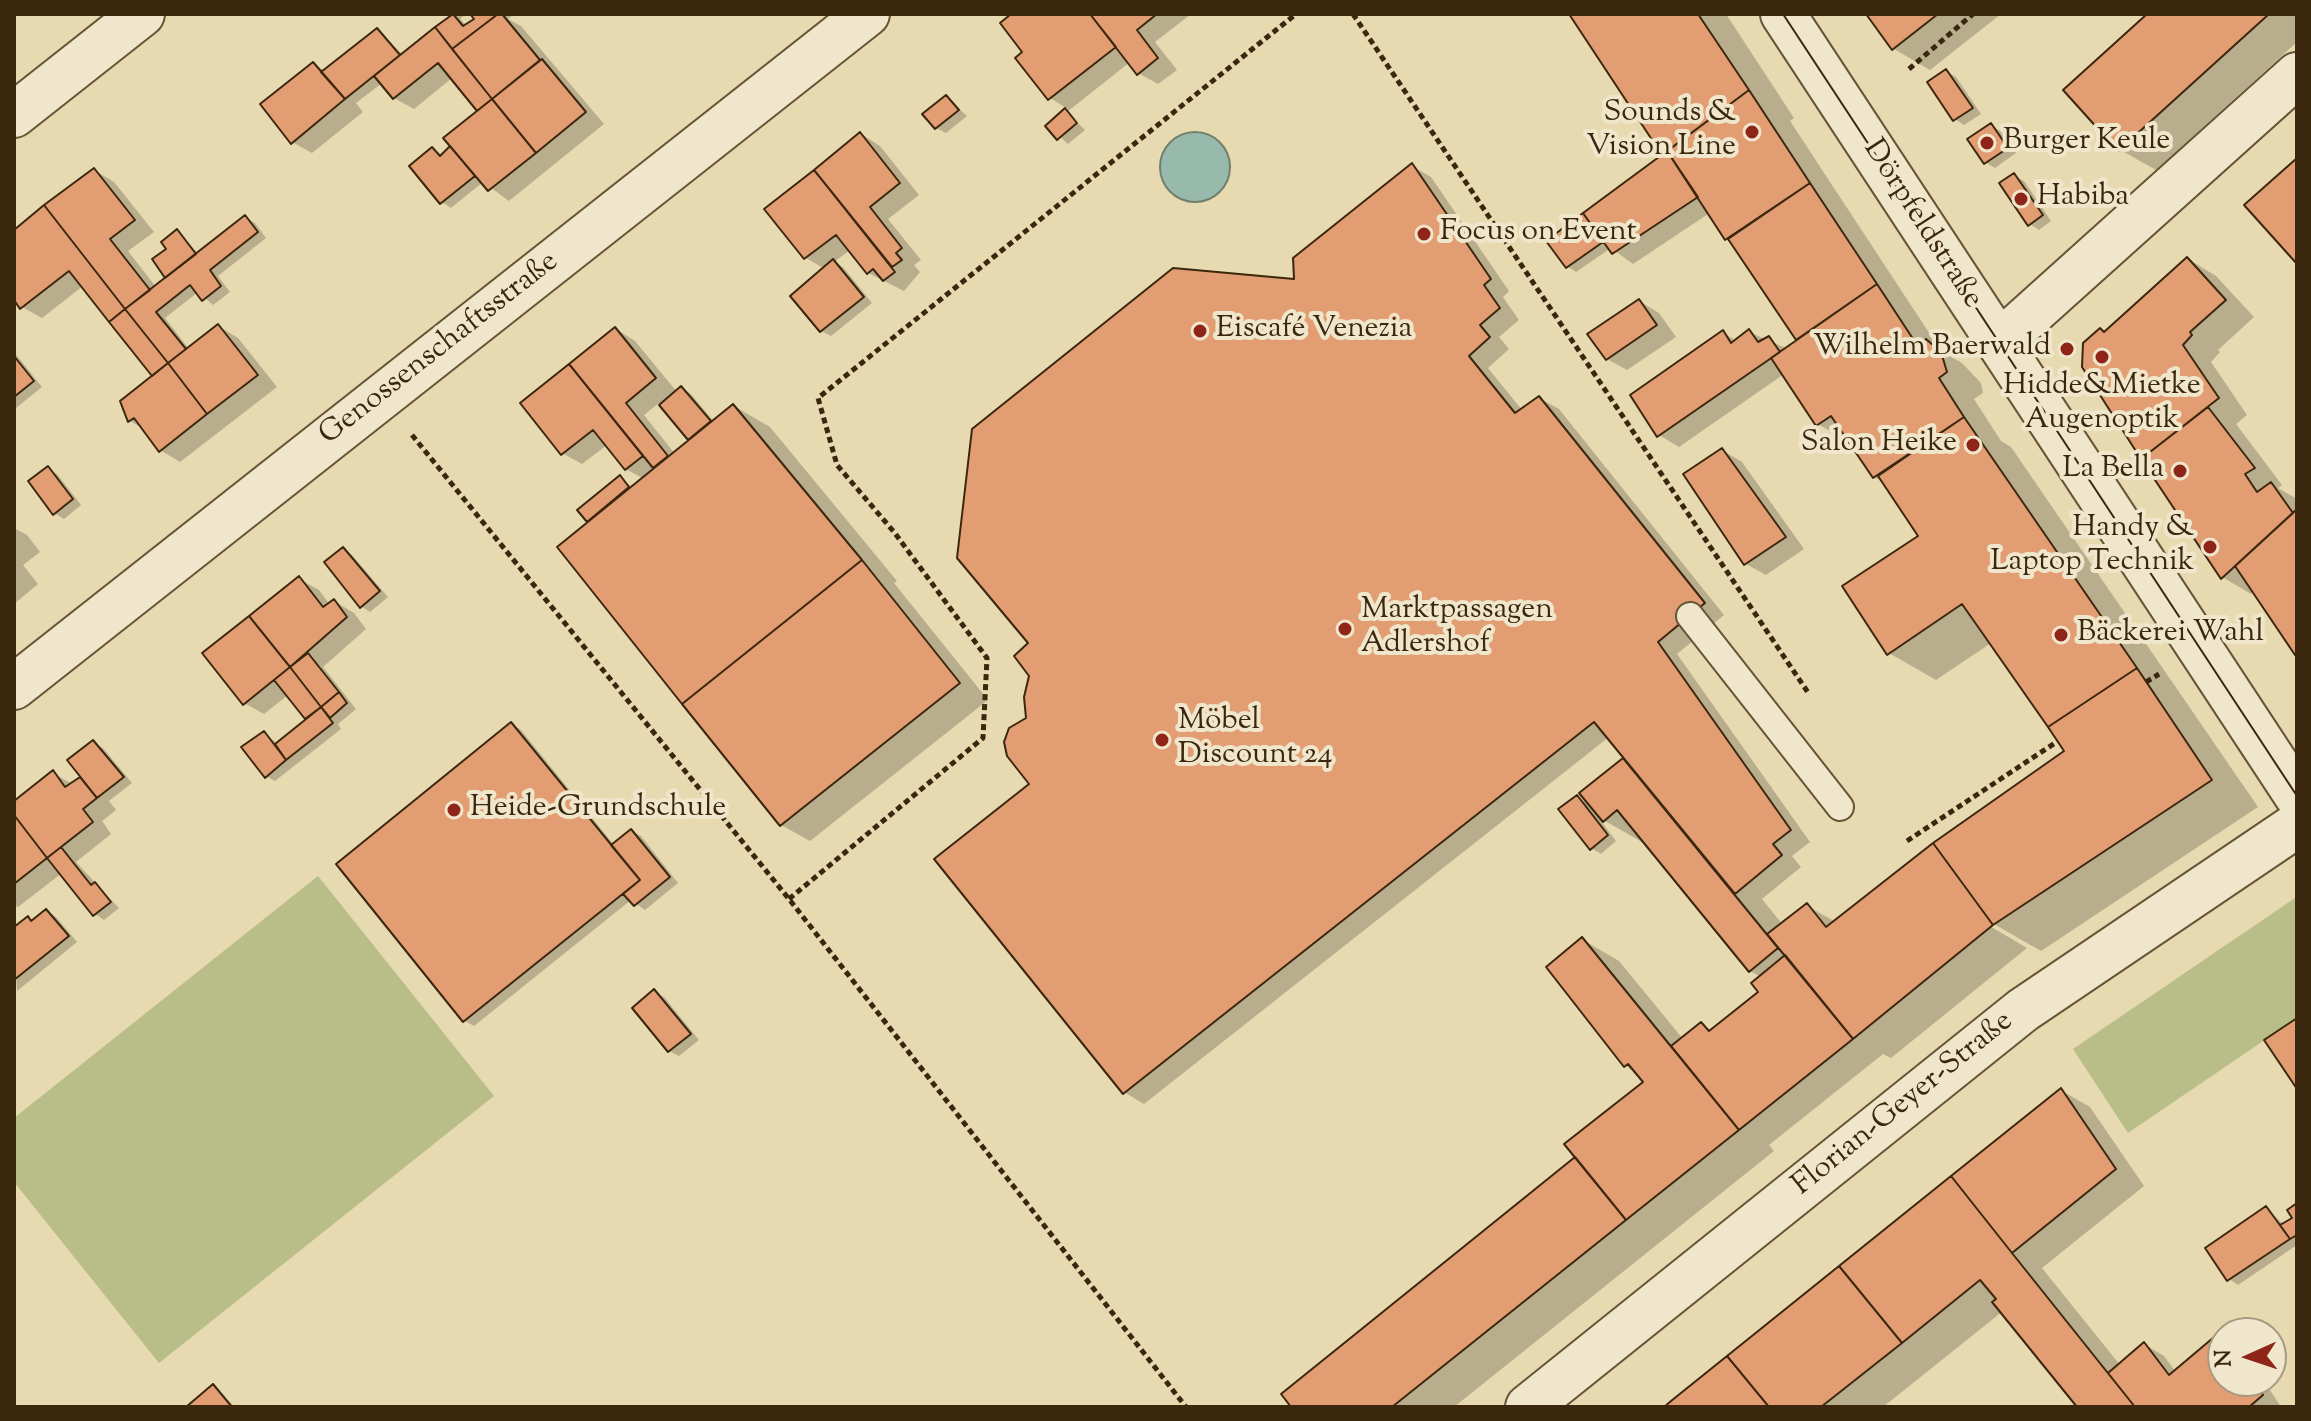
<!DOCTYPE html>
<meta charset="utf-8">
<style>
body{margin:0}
#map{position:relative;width:2311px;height:1421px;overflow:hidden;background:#e7d9b0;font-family:"Sorts Mill Goudy",serif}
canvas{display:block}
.frame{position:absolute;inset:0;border:16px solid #3b270e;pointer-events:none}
.north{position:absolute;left:2207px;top:1317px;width:80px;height:80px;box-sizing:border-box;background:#efe6cc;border:2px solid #a79a80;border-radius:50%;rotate:267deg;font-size:22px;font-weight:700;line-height:32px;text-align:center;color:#3b270e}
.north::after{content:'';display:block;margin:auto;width:28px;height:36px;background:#8f2418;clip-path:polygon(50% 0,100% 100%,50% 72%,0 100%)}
</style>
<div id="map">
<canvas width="2311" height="1421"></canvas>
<div class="frame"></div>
<div class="north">N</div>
</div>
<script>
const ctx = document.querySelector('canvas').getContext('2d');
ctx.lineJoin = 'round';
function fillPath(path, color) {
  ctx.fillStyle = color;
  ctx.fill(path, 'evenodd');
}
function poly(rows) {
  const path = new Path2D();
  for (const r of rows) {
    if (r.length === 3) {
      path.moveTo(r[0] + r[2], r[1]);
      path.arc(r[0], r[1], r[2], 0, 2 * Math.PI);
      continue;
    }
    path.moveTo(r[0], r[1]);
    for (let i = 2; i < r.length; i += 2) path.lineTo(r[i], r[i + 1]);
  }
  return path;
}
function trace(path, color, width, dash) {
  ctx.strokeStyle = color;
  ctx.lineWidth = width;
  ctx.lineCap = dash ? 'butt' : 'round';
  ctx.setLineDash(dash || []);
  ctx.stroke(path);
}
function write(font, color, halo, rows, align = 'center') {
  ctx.font = font + ' "Sorts Mill Goudy",serif';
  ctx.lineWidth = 8;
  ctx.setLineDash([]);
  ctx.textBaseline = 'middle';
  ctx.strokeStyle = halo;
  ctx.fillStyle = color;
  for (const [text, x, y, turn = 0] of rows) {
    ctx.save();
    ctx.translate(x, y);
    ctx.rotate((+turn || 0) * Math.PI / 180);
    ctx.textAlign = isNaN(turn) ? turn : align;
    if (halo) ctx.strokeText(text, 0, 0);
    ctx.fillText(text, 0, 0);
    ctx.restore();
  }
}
fillPath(poly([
 [318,876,494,1096,159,1363,14,1182,14,1118],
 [2295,898,2297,1018,2128,1133,2073,1049]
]), '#b9be88');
const water = poly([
 [1195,167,35]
]);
fillPath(water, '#97baac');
trace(water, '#727f6d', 2);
fillPath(poly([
 [452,14,466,14,460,19,467,26,476,19,473,14,514,14,508,19,521,26,604,124,509,201,483,182,451,208,442,202,432,149,443,155,479,112,452,78,414,109,394,98,382,83,356,103,363,112,312,153,292,142,313,64,325,71,378,30,403,55],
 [1014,14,1191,14,1155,42,1177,70,1158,84,1138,73,1130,62,1067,112,1085,130,1068,144,1048,126,1068,109,1050,98,1025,53],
 [1571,14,1726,14,1794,118,1790,121,1941,351,1962,363,1981,383,1983,393,1974,399,2001,441,2011,447,2258,807,2041,951,1985,919,1983,922,2027,948,1891,1058,1883,1054,1769,1145,1774,1151,1454,1407,1294,1407,1578,1157,1646,1082,1625,1065,1583,940,1619,961,1683,1039,1701,1024,1712,1031,1760,992,1761,977,1750,971,1649,846,1598,817,1616,841,1601,854,1591,848,1577,797,1592,806,1623,760,1631,764,1609,737,1144,1104,1124,1092,1031,785,1028,719,1031,644,1296,281,1412,166,1431,177,1509,291,1503,297,1519,320,1499,337,1509,349,1488,368,1522,410,1539,398,1559,409,1724,615,1677,654,1810,842,1792,856,1801,867,1762,899,1783,925,1807,906,1836,922,2067,752,1991,643,1936,680,1889,653,1920,536,1885,483,1874,477,1852,444,1818,424,1784,374,1679,447,1659,435,1723,333,1737,341,1749,332,1788,349,1799,341,1711,212,1633,264,1611,248,1576,272,1567,266,1549,241,1666,155],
 [1869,14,2001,14,1930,70,1894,49],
 [2150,14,2297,14,2297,42,2156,170,2119,149],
 [1946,71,1956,77,1981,114,1964,125,1955,119],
 [946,97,967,116,946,133,936,128],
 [1991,125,2000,131,2016,153,1995,168,1985,162],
 [861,134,880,146,919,195,888,219,921,260,914,265,920,272,904,291,868,273,850,250,834,262,843,267,872,303,831,336,821,331,825,269,806,258,767,209],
 [94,170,114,182,154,232,128,251,156,287,168,278,169,249,177,232,199,254,245,217,255,223,266,238,218,276,230,292,213,305,198,292,165,318,189,349,218,326,238,338,277,387,180,462,160,450,144,429,130,421,122,402,155,376,83,286,42,318,22,307,14,297,14,233],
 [2014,176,2024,181,2051,221,2039,230,2030,224],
 [2188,259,2216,276,2254,317,2218,350,2220,352,2211,362,2247,415,2236,424,2282,485,2278,488,2297,499,2297,655,2254,591,2251,594,2222,577,2084,366,2105,334],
 [1639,301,1659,313,1676,337,1627,370,1607,359],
 [616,329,635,341,677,392,682,388,691,394,714,422,734,406,770,427,897,581,894,583,988,700,810,841,781,825,588,521,620,477,633,488,644,479,626,469,607,445,582,464,562,453,523,404],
 [659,403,692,440,675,454,644,415],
 [14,352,42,387,16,408,14,407],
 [1722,450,1742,462,1804,549,1766,575,1746,564],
 [48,469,57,474,81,505,64,519,54,513],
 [14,528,27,535,40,552,23,565,38,584,14,604],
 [343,549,352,555,388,597,370,612,361,606],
 [299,579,319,590,330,605,334,601,354,613,366,629,323,667,356,709,338,724,341,729,275,781,266,776,264,733,278,744,308,719,288,695,264,714,244,703],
 [512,724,521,730,614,845,631,831,641,836,678,883,645,910,631,900,474,1026,465,1021],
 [93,743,103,748,132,783,109,801,116,810,102,821,111,834,76,862,119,908,104,920,95,914,62,873,18,907,14,905,14,803,53,773,72,784,80,779,88,784],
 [47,911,56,917,77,942,17,991,14,929,28,918,34,922],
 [654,992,664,997,699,1040,679,1056,669,1051],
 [2062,1091,2090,1107,2144,1186,2042,1268,2120,1365,2144,1344,2164,1356,2176,1372,2220,1334,2223,1381,2264,1381,2281,1407,2080,1407,2003,1311,1883,1407,1667,1407],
 [2297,1205,2297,1245,2238,1285,2229,1279,2266,1208,2284,1225,2295,1218],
 [214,1387,235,1407,189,1407]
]), '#0003');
const building = poly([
 [453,14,463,26,474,19,470,14,498,14,452,49,435,27,453,14],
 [498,14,502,14,540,60,492,99,452,49,498,14],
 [1011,14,1090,14,1116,47,1048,100,1015,58,1022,52,1000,23,1011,14],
 [1090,14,1157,14,1137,30,1158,58,1137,75,1090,14],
 [1569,14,1698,14,1749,90,1662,155,1569,14],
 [1866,14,1938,14,1892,50,1866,14],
 [2147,14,2269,14,2118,151,2063,90,2147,14],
 [435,27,492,99,477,111,438,63,393,99,374,76,435,27],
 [377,28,400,55,345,99,321,72,377,28],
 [542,59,586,112,536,153,492,99,542,59],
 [313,62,345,99,291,144,260,104,313,62],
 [1946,69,1973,108,1953,121,1927,82,1946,69],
 [1749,90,1810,183,1725,240,1667,151,1749,90],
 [946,95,959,110,935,129,922,114,946,95],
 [492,99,536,153,488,191,443,138,492,99],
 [1065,108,1077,123,1057,140,1045,126,1065,108],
 [1991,123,2008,148,1984,164,1967,139,1991,123],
 [860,132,900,183,870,207,902,248,896,253,902,260,892,267,814,170,860,132],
 [450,146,475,176,440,204,409,166,432,147,440,156,450,146],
 [1667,151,1698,197,1612,254,1583,213,1667,151],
 [2297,158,2297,264,2244,205,2297,158],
 [1412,163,1491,279,1484,285,1500,308,1480,325,1490,337,1469,356,1515,413,1539,396,1705,603,1658,642,1791,830,1773,844,1782,855,1735,894,1594,722,1123,1094,934,859,1029,784,1007,756,1004,742,1009,728,1026,718,1024,697,1029,676,1014,656,1028,643,957,558,972,429,1173,268,1294,279,1293,258,1412,163],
 [94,168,135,220,110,239,150,290,125,309,44,205,94,168],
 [814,170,895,272,883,281,873,269,867,274,836,235,804,259,764,209,814,170],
 [2014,173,2043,215,2028,226,1999,183,2014,173],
 [1810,183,1877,284,1796,340,1728,239,1810,183],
 [44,205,125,309,109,322,69,271,20,309,14,300,14,230,44,205],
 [1583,213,1603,242,1566,268,1546,241,1583,213],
 [245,215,258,232,210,270,221,286,202,301,190,285,156,312,186,349,168,363,125,309,245,215],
 [177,229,196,254,165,278,152,259,166,249,161,242,177,229],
 [2187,257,2226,300,2190,332,2192,335,2183,345,2219,398,2141,459,2082,367,2083,343,2100,328,2104,332,2187,257],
 [833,259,864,297,820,332,790,296,833,259],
 [1877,284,1917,345,1926,339,1941,352,1947,372,1939,378,1964,417,1873,478,1831,416,1816,426,1771,358,1877,284],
 [1639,299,1657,325,1606,360,1587,334,1639,299],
 [125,309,168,363,152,376,109,322,125,309],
 [218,324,258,375,207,414,168,363,218,324],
 [615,327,656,378,626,403,668,456,653,468,569,364,615,327],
 [1749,329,1758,342,1769,336,1780,352,1657,437,1630,395,1723,330,1731,343,1749,329],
 [14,356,34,381,14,397,14,356],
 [168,363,207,414,159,452,134,418,128,422,120,401,168,363],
 [569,364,643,456,625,470,593,430,561,455,520,403,569,364],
 [681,386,711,421,688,440,659,405,681,386],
 [733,404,862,560,682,704,557,547,733,404],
 [2208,407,2255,468,2245,474,2257,492,2271,482,2293,513,2221,579,2141,459,2208,407],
 [1964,417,2137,668,2048,727,1962,604,1887,655,1842,586,1918,536,1878,476,1964,417],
 [1722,448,1786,537,1744,565,1683,474,1722,448],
 [48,466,73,499,53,515,28,481,48,466],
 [620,475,629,487,587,522,577,510,620,475],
 [2297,509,2297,653,2295,655,2235,566,2297,509],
 [343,547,380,591,360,608,324,562,343,547],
 [862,560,960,683,780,826,682,704,862,560],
 [299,576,323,607,334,599,347,617,290,667,249,616,299,576],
 [249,616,290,667,243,705,202,653,249,616],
 [308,653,339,692,321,707,290,667,308,653],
 [290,667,321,707,305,719,274,680,290,667],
 [2137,668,2212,780,1993,925,1933,843,2064,751,2048,727,2137,668],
 [339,692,347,703,330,718,321,707,339,692],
 [321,707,333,723,286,760,275,744,321,707],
 [511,722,640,880,463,1022,336,864,511,722],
 [264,731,286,760,265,778,241,747,264,731],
 [93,740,124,777,97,798,67,760,93,740],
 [1623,758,1778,948,1749,972,1617,810,1603,822,1579,793,1623,758],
 [53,770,65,787,80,777,97,798,83,809,93,822,47,858,14,815,14,801,53,770],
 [1577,795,1608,835,1590,850,1558,809,1577,795],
 [14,815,47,858,14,884,14,815],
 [631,829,670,877,634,906,623,894,640,880,611,845,631,829],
 [1933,843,1993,925,1853,1039,1767,934,1807,903,1826,927,1933,843],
 [61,847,91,885,95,882,111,902,93,916,47,858,61,847],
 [46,909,69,936,14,980,14,927,28,916,31,921,46,909],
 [1582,937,1739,1130,1626,1220,1564,1144,1643,1082,1628,1064,1624,1067,1546,967,1582,937],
 [1785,955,1853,1039,1739,1130,1671,1046,1701,1022,1709,1031,1758,992,1751,983,1785,955],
 [654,989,691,1034,668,1052,632,1008,654,989],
 [2297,1018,2297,1089,2264,1040,2297,1018],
 [2061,1088,2116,1169,2012,1253,1951,1176,2061,1088],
 [1575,1157,1626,1220,1392,1407,1291,1407,1281,1394,1575,1157],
 [1951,1176,2012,1253,2135,1407,2077,1407,1992,1302,1996,1299,1980,1280,1902,1343,1839,1266,1951,1176],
 [2297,1203,2297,1235,2290,1239,2280,1225,2292,1218,2287,1210,2297,1203],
 [2266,1206,2290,1239,2227,1281,2205,1248,2266,1206],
 [1839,1266,1902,1343,1821,1407,1769,1407,1727,1356,1839,1266],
 [2220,1332,2223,1381,2254,1381,2263,1395,2249,1407,2135,1407,2108,1373,2144,1342,2169,1375,2220,1332],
 [1727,1356,1769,1407,1664,1407,1671,1401,1727,1356],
 [213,1384,232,1407,186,1407,213,1384]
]);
fillPath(building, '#e29d72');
trace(building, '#3b270e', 2);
const service = poly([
 [1690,616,1840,807]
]);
const minor = poly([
 [14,115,142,14],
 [1999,343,2297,75],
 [14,687,867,14],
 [1528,1407,2023,1010,2297,825]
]);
const tertiary = poly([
 [1783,14,2297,796]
]);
trace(service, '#665436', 30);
trace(minor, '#665436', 48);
trace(tertiary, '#665436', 48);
trace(poly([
 [1353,14,1809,694],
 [1909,69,1973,14],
 [412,435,789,899,1186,1407],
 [2146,682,2159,674],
 [1907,841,2058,741],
 [789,899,983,738,987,658,894,532,837,465,818,398,1296,14]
]), '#3b270e', 5, [6, 4]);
trace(service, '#efe6cc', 26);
trace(minor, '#efe6cc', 44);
trace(tertiary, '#efe6cc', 44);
trace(poly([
 [1783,14,2297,796]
]), '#3b270e', 2);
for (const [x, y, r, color] of [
 [1752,132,8,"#8f2418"],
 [1987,143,8,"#8f2418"],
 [2021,199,8,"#8f2418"],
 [1424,234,8,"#8f2418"],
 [1200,331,8,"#8f2418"],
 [2067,349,8,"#8f2418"],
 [2102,357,8,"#8f2418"],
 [1973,445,8,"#8f2418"],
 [2180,471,8,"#8f2418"],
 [2210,547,8,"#8f2418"],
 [1345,629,8,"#8f2418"],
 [2061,635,8,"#8f2418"],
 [1162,740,8,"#8f2418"],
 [454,810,8,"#8f2418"]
]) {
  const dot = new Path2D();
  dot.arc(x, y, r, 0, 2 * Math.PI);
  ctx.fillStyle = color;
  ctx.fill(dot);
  trace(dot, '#efe6cc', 3);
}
write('30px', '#3b270e', '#efe6cc', [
 ["Sounds &",1736,115,"right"],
 ["Vision Line",1736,149,"right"],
 ["Burger Keule",2003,143],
 ["Habiba",2037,199],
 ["Focus on Event",1440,234],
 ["Eiscafé Venezia",1216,331],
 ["Wilhelm Baerwald",2051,349,"right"],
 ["Hidde&Mietke",2102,388,"center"],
 ["Augenoptik",2102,422,"center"],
 ["Salon Heike",1957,445,"right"],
 ["La Bella",2164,471,"right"],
 ["Handy &",2194,530,"right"],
 ["Laptop Technik",2194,564,"right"],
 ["Marktpassagen",1361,612],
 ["Adlershof",1361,646],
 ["Bäckerei Wahl",2077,635],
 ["Möbel",1178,723],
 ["Discount 24",1178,757],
 ["Heide-Grundschule",470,810]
], 'left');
write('30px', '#3b270e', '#efe6cc', [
 ["Dörpfeldstraße",1921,225,57],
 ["Genossenschaftsstraße",440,350,-38],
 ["Florian-Geyer-Straße",1904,1105,-39]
]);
</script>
